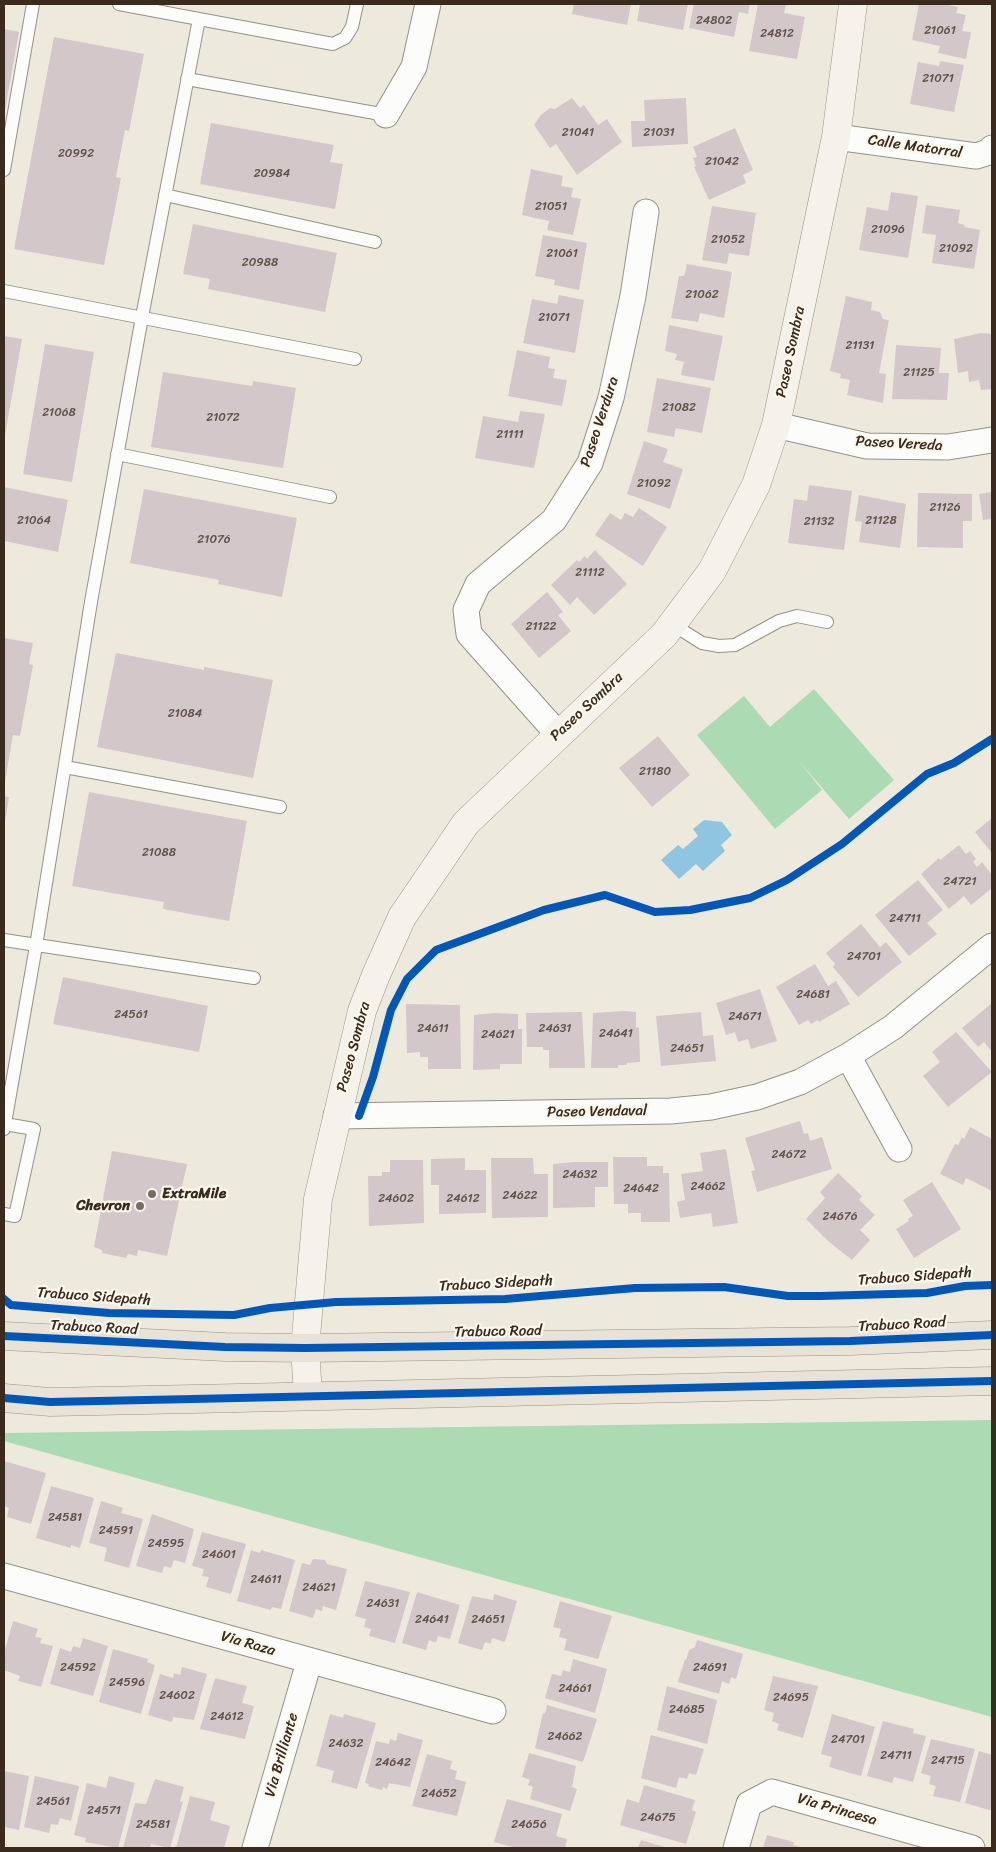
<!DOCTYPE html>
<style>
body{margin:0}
#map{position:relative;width:996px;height:1852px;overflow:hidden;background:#edeadd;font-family:Sriracha,sans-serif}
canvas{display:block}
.frame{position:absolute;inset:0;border:5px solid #3b2a1e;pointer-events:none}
</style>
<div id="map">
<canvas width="996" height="1852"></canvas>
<div class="frame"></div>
</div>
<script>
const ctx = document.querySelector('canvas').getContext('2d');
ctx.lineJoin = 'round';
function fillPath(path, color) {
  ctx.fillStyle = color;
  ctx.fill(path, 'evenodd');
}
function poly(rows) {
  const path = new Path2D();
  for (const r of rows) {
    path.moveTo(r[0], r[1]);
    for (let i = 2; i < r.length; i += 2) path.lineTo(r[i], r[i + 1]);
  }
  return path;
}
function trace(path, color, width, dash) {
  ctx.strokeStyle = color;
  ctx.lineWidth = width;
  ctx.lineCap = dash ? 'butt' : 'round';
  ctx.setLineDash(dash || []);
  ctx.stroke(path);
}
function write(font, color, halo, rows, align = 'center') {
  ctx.font = font + ' Sriracha,sans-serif';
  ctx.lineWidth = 4.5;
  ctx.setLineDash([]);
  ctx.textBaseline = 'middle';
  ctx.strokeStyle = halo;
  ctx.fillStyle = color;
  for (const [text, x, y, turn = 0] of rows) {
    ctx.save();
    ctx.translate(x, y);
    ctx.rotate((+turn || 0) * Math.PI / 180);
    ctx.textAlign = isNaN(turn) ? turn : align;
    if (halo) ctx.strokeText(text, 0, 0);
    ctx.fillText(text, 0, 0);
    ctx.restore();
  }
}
fillPath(poly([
 [814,689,894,780,849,819,799,761,822,790,775,829,697,735,744,696,770,727],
 [992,1420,992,1717,4,1441,4,1433]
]), '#acdab3');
fillPath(poly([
 [704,820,722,822,732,835,721,845,725,851,703,871,696,864,679,879,661,860,678,845,683,849,698,836,693,829]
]), '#8fc5e0');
fillPath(poly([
 [574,4,631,4,627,25,572,14],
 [640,4,688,4,683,30,637,21],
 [694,4,750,4,748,14,739,12,734,37,689,28],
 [758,4,786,4,784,13,805,17,797,59,749,51],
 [919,4,943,4,958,7,956,13,966,15,962,31,971,32,966,59,938,53,940,46,912,40],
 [4,29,19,32,5,110,4,110],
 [54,37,144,54,129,131,125,130,116,177,121,178,104,265,14,249],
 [940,61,964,65,954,112,910,104,918,62,939,66],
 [572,98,580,108,584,105,598,125,607,119,622,142,577,175,556,144,550,148,534,125,541,115,550,108,555,109],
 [686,98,688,144,632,147,631,121,645,121,644,100],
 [211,123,334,145,330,162,343,164,335,209,200,184],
 [735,128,753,170,743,175,746,183,709,200,694,167,696,166,693,158,697,157,693,147],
 [531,169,563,176,561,186,573,188,571,197,581,199,573,235,547,230,549,221,522,215],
 [891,192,918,196,908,258,859,250,867,207,888,211],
 [926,205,960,210,958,223,965,225,964,227,980,230,974,269,932,263,936,235,922,233],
 [712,206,756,213,749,256,729,253,727,264,702,260],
 [193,224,337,253,325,312,208,289,210,279,183,274],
 [543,235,587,243,579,290,554,285,555,280,535,276],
 [687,264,732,272,724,318,700,313,698,322,671,318,679,276,684,276],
 [559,295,584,300,575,353,523,343,532,299,557,304],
 [846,296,872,302,871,310,880,312,883,319,889,320,879,373,886,374,883,403,847,395,850,380,840,378,841,374,830,371],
 [669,325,723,336,714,381,681,375,684,362,675,360,677,354,665,351],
 [981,333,992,334,992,389,981,390,979,380,969,382,968,371,958,373,954,339],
 [4,336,22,339,5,435,4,435],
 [45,344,94,352,72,482,23,474],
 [896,345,941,348,939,373,949,373,947,400,892,399],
 [517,350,550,357,548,368,555,369,553,378,567,380,562,406,508,396],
 [163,372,252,386,253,381,296,388,283,468,151,447],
 [657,378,711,388,702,433,676,428,674,437,647,432],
 [520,411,545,414,534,468,475,458,483,416,518,422],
 [644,441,668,449,663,462,683,469,670,509,627,494],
 [809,485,852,491,844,550,788,543,794,499,807,501],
 [4,487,68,500,58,552,4,541],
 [144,489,297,518,282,597,218,584,219,580,130,563],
 [992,492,992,519,983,520,979,494],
 [918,493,972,494,972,521,963,521,963,548,917,547],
 [859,495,906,504,900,548,859,542,862,522,855,521],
 [639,508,667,527,643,566,595,535,610,513,621,520,625,513,633,517],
 [595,550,627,584,594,615,577,597,570,605,551,585,577,560,579,562,585,556,587,559],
 [547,592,563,612,558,615,571,631,539,658,511,624],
 [4,638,33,643,29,664,33,665,20,736,13,735,5,782],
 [116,653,204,670,204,667,273,680,253,778,97,747],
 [658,736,690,775,652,807,619,768],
 [89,792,247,821,229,921,163,909,164,902,72,886],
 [4,796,9,797,5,822,4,822],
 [992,818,992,853,975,832],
 [959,845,966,854,970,851,976,859,973,862,977,867,982,862,992,875,992,888,971,905,964,896,949,909,921,874,939,858,940,860],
 [918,880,943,910,927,923,937,934,909,956,875,915],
 [861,924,880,947,886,942,902,962,858,997,833,967,835,964,826,953],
 [815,964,828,986,836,981,850,1004,819,1022,818,1020,811,1024,808,1020,799,1025,776,987],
 [63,977,208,1006,199,1052,53,1024],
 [760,989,777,1041,751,1049,748,1039,738,1042,735,1032,726,1035,716,1003],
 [992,1003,992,1052,984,1042,978,1047,962,1028],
 [406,1004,460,1005,461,1069,428,1069,428,1057,420,1057,420,1052,407,1053],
 [624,1011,636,1012,636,1028,639,1027,640,1062,627,1063,627,1065,618,1065,618,1068,591,1068,593,1013],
 [582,1012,585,1068,549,1068,549,1050,543,1050,543,1047,527,1047,526,1013],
 [701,1012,703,1036,713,1035,716,1061,661,1066,656,1016],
 [495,1013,518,1014,518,1029,522,1029,522,1064,500,1064,500,1069,473,1070,474,1015],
 [956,1032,992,1072,948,1107,923,1076,940,1062,932,1052],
 [800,1121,804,1134,808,1133,810,1141,822,1137,832,1169,757,1192,751,1171,755,1170,745,1138],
 [970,1127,992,1139,992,1191,966,1178,963,1185,940,1174,955,1144,958,1145,962,1137,964,1139],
 [726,1149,738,1223,713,1227,711,1213,680,1218,677,1202,685,1200,681,1174,703,1171,700,1153],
 [112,1151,187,1164,167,1256,138,1250,137,1256,128,1254,126,1258,102,1253,102,1250,94,1247],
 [613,1157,647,1157,647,1166,663,1166,663,1173,669,1173,670,1222,641,1222,641,1213,628,1213,628,1204,614,1204],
 [465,1158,465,1170,486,1170,486,1213,439,1214,439,1185,431,1185,431,1159],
 [491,1158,533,1158,534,1174,548,1174,548,1217,492,1218],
 [390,1160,423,1160,424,1223,369,1226,368,1176,382,1176,382,1172,390,1172],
 [575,1162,608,1162,608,1187,595,1187,595,1207,553,1208,553,1164],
 [838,1173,862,1196,859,1200,875,1215,860,1230,870,1240,852,1260,828,1241,806,1219,825,1198,820,1192],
 [932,1182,961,1229,914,1258,896,1229,909,1221,908,1219,913,1216,903,1200],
 [4,1461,46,1473,31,1524,7,1517,9,1508,4,1506],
 [51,1486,94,1498,80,1548,71,1545,71,1548,36,1538],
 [101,1501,123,1508,121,1513,143,1519,129,1568,104,1561,107,1548,89,1543],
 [152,1514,194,1529,185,1563,174,1560,171,1568,164,1566,162,1573,136,1566],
 [202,1532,246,1544,231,1594,206,1587,209,1577,202,1576,204,1569,192,1566],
 [251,1550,260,1553,261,1550,295,1560,281,1609,272,1607,271,1610,237,1601],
 [313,1559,325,1560,327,1564,347,1569,336,1610,323,1606,322,1611,316,1609,313,1618,289,1611,302,1563,310,1565],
 [365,1581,410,1592,395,1643,369,1636,371,1629,364,1627,366,1619,355,1616],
 [417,1592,460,1605,450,1639,438,1636,436,1643,429,1640,426,1650,402,1643],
 [494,1594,517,1601,505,1642,492,1638,491,1644,485,1642,482,1650,458,1643,472,1596,493,1600],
 [560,1601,612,1616,598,1659,564,1650,567,1639,559,1637,561,1629,553,1627],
 [13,1621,38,1629,35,1637,42,1638,40,1643,53,1646,41,1687,18,1681,20,1676,4,1670,4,1653],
 [83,1638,108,1646,93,1696,50,1684,60,1648,71,1652,73,1646,80,1648],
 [697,1640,743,1654,736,1679,731,1677,729,1684,722,1681,719,1694,678,1682,685,1659,686,1660,689,1650,695,1647],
 [113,1649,148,1659,147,1662,155,1665,141,1714,99,1702],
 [573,1659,607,1669,595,1713,545,1698,552,1674,561,1676,563,1670,570,1672],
 [182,1667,207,1674,194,1720,173,1717,172,1722,148,1715,160,1674,173,1678,174,1673,180,1675],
 [773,1676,818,1686,803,1738,777,1730,779,1724,772,1721,774,1713,764,1710],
 [215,1678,247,1686,242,1703,254,1706,245,1739,200,1729],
 [667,1686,717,1700,707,1744,657,1730],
 [547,1705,597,1719,583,1762,535,1748,543,1713,545,1714],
 [330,1714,343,1718,344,1714,376,1723,357,1789,331,1782,334,1771,316,1766],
 [832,1714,875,1727,861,1776,829,1767,832,1757,821,1754],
 [883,1721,914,1729,913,1733,926,1736,913,1782,894,1777,892,1783,867,1776],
 [398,1733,423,1740,410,1787,389,1783,387,1789,383,1787,382,1790,368,1786,369,1784,365,1783,376,1741,389,1744,390,1739,396,1741],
 [651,1735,704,1749,696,1775,689,1773,687,1779,679,1777,676,1788,641,1778],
 [931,1739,975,1749,960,1802,933,1796,936,1786,929,1784,931,1776,921,1773],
 [979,1751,992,1755,992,1809,989,1810,965,1803],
 [529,1753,576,1766,572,1787,577,1789,570,1811,530,1799,533,1787,528,1785,530,1780,522,1777],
 [427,1754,452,1761,450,1769,457,1771,455,1779,466,1782,457,1816,412,1806],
 [4,1771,29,1776,19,1830,4,1827],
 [35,1776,79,1786,71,1821,60,1818,58,1825,51,1824,49,1833,24,1827],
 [109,1776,135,1783,118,1848,85,1842,86,1838,74,1835,87,1783,106,1788],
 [155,1779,184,1787,180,1801,183,1802,170,1848,151,1844,150,1848,123,1848,135,1803,146,1804],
 [644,1785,695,1800,692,1810,696,1812,686,1844,620,1825,627,1799,639,1803],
 [190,1796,215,1802,210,1820,230,1826,224,1848,176,1848],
 [507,1799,562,1814,556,1836,567,1839,565,1848,516,1848,494,1842],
 [767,1835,794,1842,793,1845,802,1848,763,1848],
 [641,1840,668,1848,638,1848]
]), '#d3c7c9');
const lane = poly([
 [119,4,333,44,345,38,352,27,357,4],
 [187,79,386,115],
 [4,170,33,4],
 [165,195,375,242],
 [4,291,355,359],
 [117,454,330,497],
 [672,624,702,643,719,646,735,645,779,621,797,616,827,622],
 [65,767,280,807],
 [4,940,254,978],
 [4,1129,36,946,91,602,142,317,199,19],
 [4,1214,15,1216,34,1129,5,1124]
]);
const street = poly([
 [386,115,414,67,428,4],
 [836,137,976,156,989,152,992,148],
 [776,425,867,446,948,447,992,440],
 [558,734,469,634,466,610,478,584,554,520,590,463,611,398,633,296,646,212],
 [848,1056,899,1149],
 [336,1116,671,1111,711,1107,757,1097,800,1082,848,1056,893,1027,992,946],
 [4,1576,493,1711],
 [255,1848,309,1662],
 [736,1848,749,1804,772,1792,972,1848]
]);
const secondary = poly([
 [308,1395,305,1348,318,1199,362,1011,376,975,402,917,466,823,664,635,712,571,756,485,776,425,836,137,853,4]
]);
const primary = poly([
 [4,1336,225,1347,305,1348,850,1341,992,1335],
 [4,1398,50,1402,193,1399,992,1381]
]);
trace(lane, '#969188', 14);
trace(street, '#969188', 27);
trace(secondary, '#969188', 29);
trace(primary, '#969188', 29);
trace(lane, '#fcfcfa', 12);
trace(street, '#fcfcfa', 25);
trace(secondary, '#f5f2eb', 28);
trace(primary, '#e9e2d6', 28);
trace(poly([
 [359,1116,373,1077,391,1010,407,979,436,950,544,910,605,895,655,912,690,910,750,898,787,880,842,844,927,774,954,763,992,739],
 [4,1299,11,1305,109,1313,234,1315,270,1308,336,1302,505,1299,635,1288,724,1287,788,1296,821,1296,927,1293,965,1286,992,1285],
 [4,1336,225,1347,305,1348,850,1341,992,1335],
 [4,1398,50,1402,193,1399,992,1381]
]), '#0057b8', 8);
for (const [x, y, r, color] of [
 [152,1194,5,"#796d61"],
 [140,1206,5,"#796d61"]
]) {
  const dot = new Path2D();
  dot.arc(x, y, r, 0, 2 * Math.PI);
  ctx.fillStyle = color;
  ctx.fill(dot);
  trace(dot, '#fbf7ec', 2);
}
write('12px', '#615149', null, [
 ["24802",714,21],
 ["21061",940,31],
 ["24812",777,34],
 ["21071",938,79],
 ["21041",578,133],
 ["21031",659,133],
 ["20992",76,154],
 ["21042",722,162],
 ["20984",272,174],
 ["21051",551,207],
 ["21096",888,230],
 ["21052",728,240],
 ["21092",956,249],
 ["21061",562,254],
 ["20988",260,263],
 ["21062",702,295],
 ["21071",554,318],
 ["21131",860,346],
 ["21125",919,373],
 ["21082",679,408],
 ["21068",59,413],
 ["21072",223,418],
 ["21111",510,435],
 ["21092",654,484],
 ["21126",945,508],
 ["21064",34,521],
 ["21128",881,521],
 ["21132",819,522],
 ["21076",214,540],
 ["21112",590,573],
 ["21122",541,627],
 ["21084",185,714],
 ["21180",655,772],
 ["21088",159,853],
 ["24721",960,882],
 ["24711",905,919],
 ["24701",864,957],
 ["24681",813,995],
 ["24561",131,1015],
 ["24671",745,1017],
 ["24611",433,1029],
 ["24631",555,1029],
 ["24641",616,1034],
 ["24621",498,1035],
 ["24651",687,1049],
 ["24672",789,1155],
 ["24632",580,1175],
 ["24662",708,1187],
 ["24642",641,1189],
 ["24622",520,1196],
 ["24602",396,1199],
 ["24612",463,1199],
 ["24676",840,1217],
 ["24581",65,1518],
 ["24591",116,1531],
 ["24595",166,1544],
 ["24601",219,1555],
 ["24611",266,1580],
 ["24621",319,1588],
 ["24631",383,1604],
 ["24641",432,1620],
 ["24651",488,1620],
 ["24592",78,1668],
 ["24691",710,1668],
 ["24596",127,1683],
 ["24661",575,1689],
 ["24602",177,1696],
 ["24695",791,1698],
 ["24685",687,1710],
 ["24612",227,1717],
 ["24662",565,1737],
 ["24701",848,1740],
 ["24632",346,1744],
 ["24711",896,1756],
 ["24715",948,1761],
 ["24642",393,1763],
 ["24652",439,1794],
 ["24561",53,1802],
 ["24571",104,1811],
 ["24675",658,1818],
 ["24581",153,1825],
 ["24656",529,1825]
]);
write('15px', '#3b2a1e', '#fbf7ec', [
 ["Calle Matorral",915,147,8],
 ["Paseo Sombra",791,352,-78],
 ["Paseo Verdura",600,422,-72],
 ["Paseo Vereda",899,444,3],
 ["Paseo Sombra",587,707,-43],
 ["Paseo Sombra",354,1047,-75],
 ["Paseo Vendaval",597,1112,-1],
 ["Trabuco Sidepath",915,1277,-4],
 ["Trabuco Sidepath",496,1284,-3],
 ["Trabuco Sidepath",94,1297,4],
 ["Trabuco Road",902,1325,-3],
 ["Trabuco Road",94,1328,3],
 ["Trabuco Road",498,1332,-1],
 ["Via Raza",248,1644,16],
 ["Via Brilliante",282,1755,-74],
 ["Via Princesa",837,1810,16]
]);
write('bold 15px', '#3b2a1e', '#fbf7ec', [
 ["ExtraMile",162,1194],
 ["Chevron",130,1206,"right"]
], 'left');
</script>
